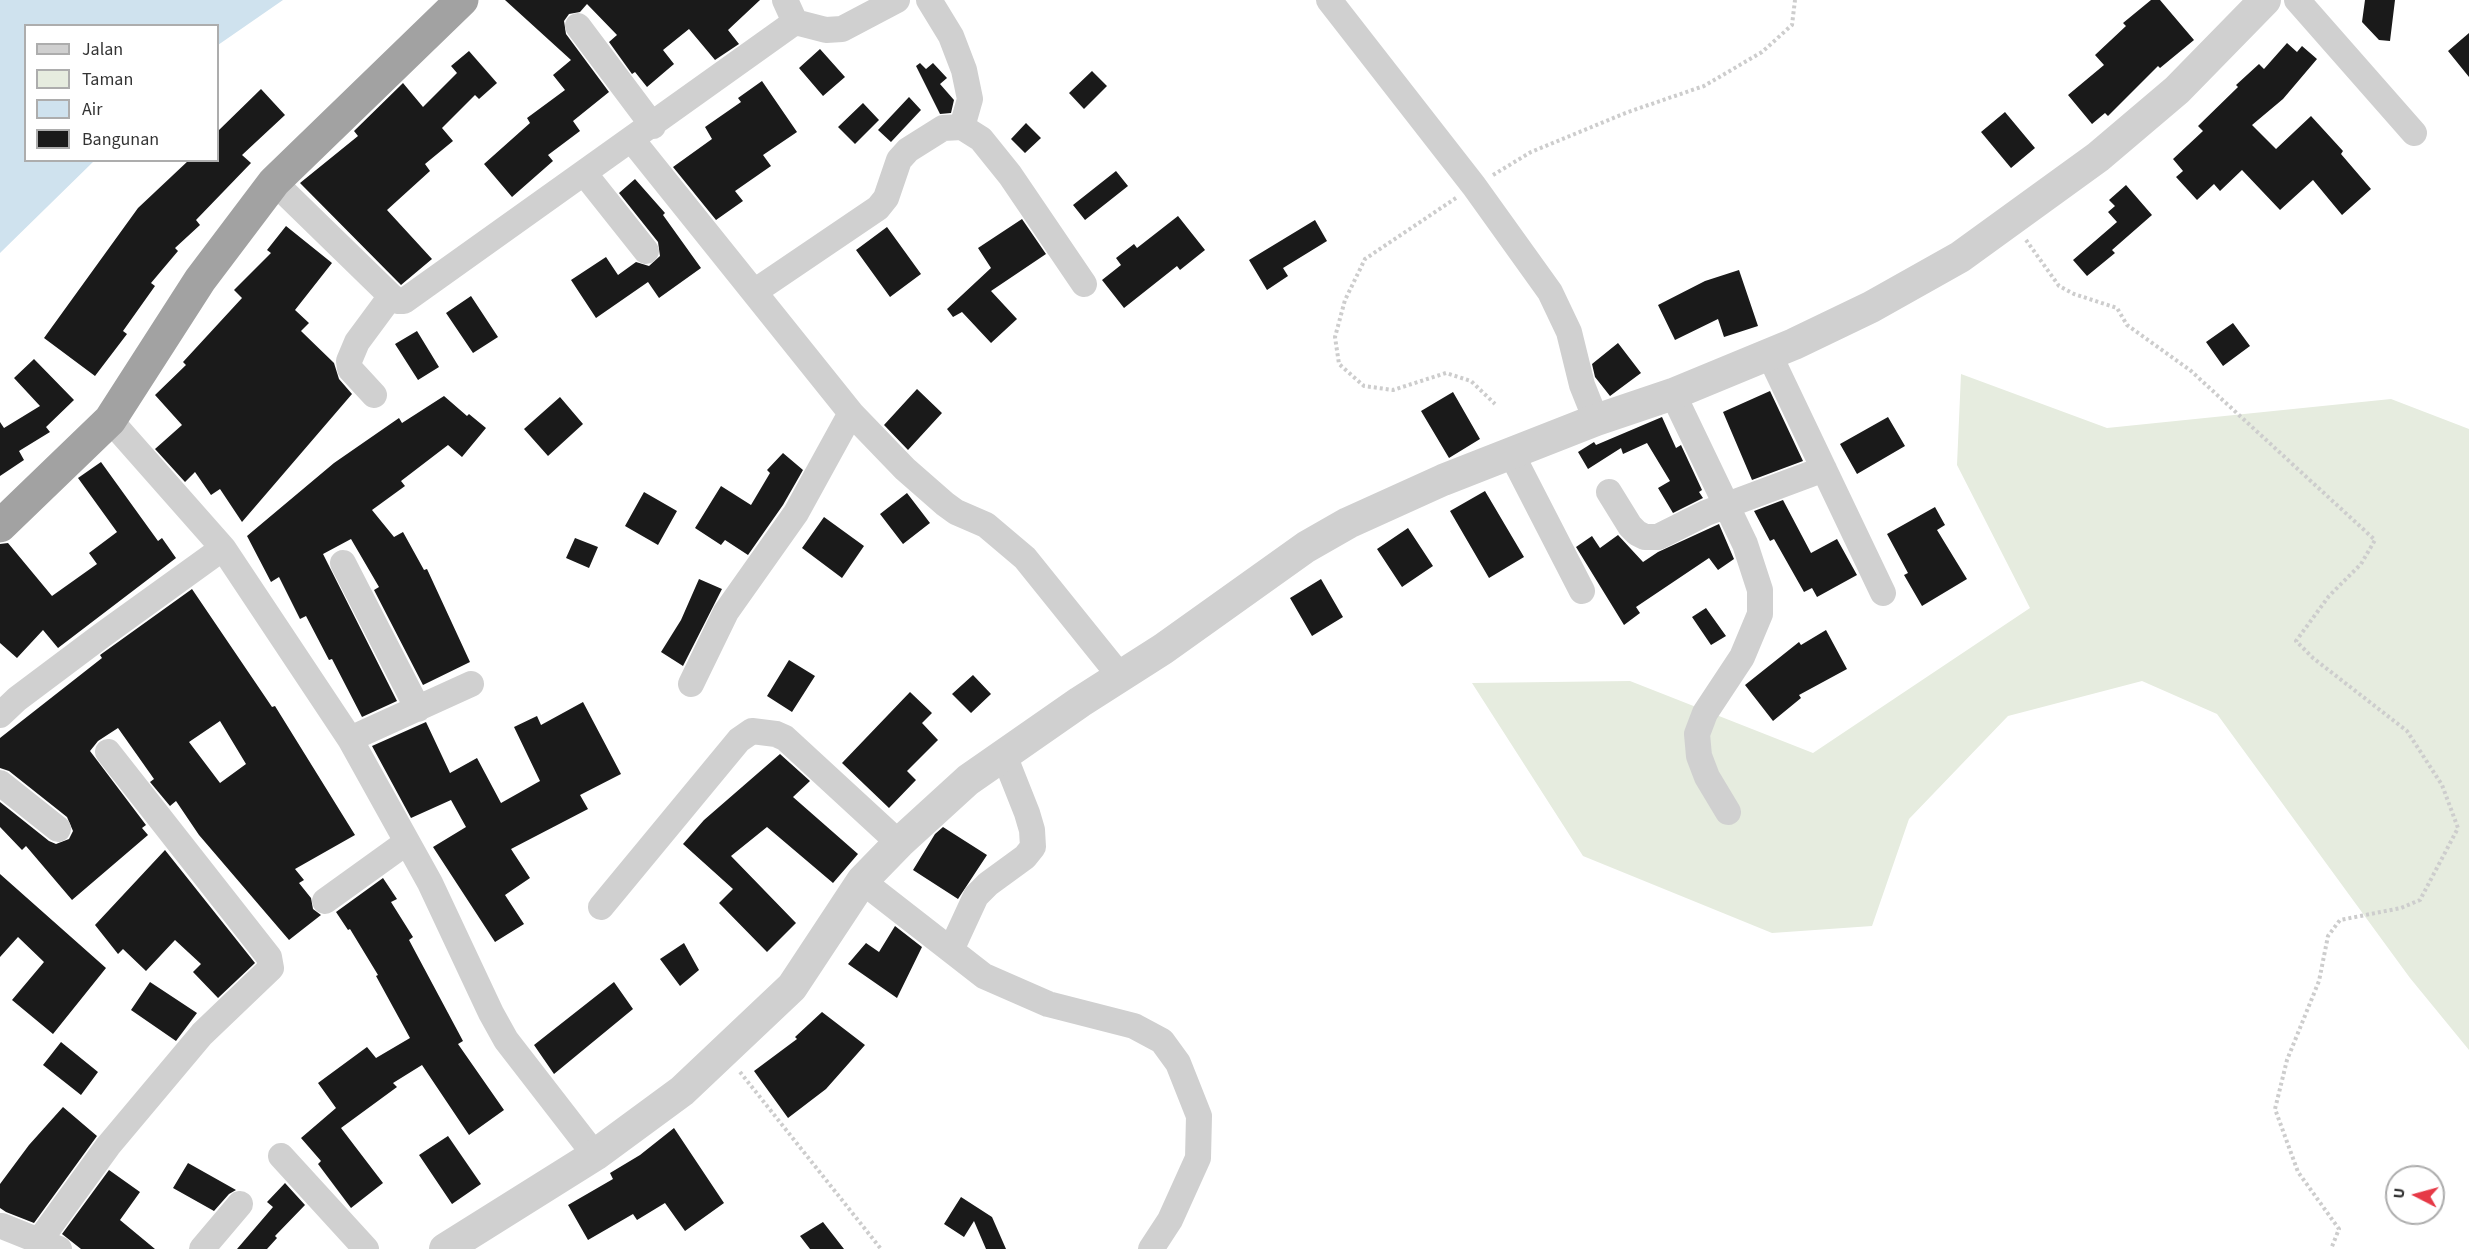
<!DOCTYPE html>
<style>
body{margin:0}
#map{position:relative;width:2469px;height:1249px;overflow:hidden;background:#fff;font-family:"Source Sans 3",sans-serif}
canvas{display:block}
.legend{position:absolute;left:24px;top:24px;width:195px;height:138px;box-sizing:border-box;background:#fff;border:2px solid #adadad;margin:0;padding:8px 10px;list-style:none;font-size:18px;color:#333}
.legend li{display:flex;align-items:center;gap:12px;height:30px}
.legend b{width:30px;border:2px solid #adadad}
.north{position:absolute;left:2385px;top:1165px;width:60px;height:60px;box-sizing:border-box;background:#fff;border:2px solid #adadad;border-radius:50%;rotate:276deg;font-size:16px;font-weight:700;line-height:24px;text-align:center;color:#333}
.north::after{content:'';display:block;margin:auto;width:21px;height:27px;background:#e63946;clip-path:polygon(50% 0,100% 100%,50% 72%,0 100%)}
</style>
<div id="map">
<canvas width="2469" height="1249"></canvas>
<ul class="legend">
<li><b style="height:8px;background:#d0d0d0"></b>Jalan</li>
<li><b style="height:16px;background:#e6ecdf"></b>Taman</li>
<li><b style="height:16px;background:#cfe2ee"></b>Air</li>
<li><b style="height:16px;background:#1a1a1a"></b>Bangunan</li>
</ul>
<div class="north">U</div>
</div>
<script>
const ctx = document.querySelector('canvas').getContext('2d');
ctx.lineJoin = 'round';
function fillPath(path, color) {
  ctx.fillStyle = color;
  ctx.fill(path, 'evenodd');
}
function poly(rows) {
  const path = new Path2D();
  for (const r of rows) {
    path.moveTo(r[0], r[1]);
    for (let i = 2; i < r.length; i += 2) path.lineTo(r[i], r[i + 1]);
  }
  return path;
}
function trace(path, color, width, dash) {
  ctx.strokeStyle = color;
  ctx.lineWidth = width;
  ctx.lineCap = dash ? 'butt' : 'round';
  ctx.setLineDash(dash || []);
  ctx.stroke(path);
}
fillPath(poly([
 [1961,374,2107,428,2391,399,2469,429,2469,1050,2410,978,2217,714,2142,681,2008,716,1909,819,1872,926,1772,933,1583,856,1472,683,1630,681,1813,753,2030,608,1957,465]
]), '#e6ecdf');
fillPath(poly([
 [0,0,283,0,218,45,218,26,26,26,26,160,94,161,0,253]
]), '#cfe2ee');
fillPath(poly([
 [505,0,760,0,728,30,739,44,715,60,689,29,663,50,674,64,647,87,635,72,632,74,609,42,617,35,587,4,580,12,569,14,564,21,566,34,609,92,573,121,580,131,548,155,553,161,512,197,484,164,530,123,527,118,565,90,553,75,571,60],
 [2151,0,2160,0,2194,40,2160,68,2158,66,2108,116,2105,113,2092,124,2068,95,2104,65,2095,55,2126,26,2123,23],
 [2365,0,2395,0,2390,41,2379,40,2362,22],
 [2469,33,2469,77,2448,51],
 [2287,43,2297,52,2302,46,2317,59,2283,99,2252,125,2276,149,2311,116,2343,151,2341,154,2371,189,2342,215,2313,180,2280,210,2242,170,2220,191,2214,184,2197,200,2176,177,2183,171,2173,159,2203,131,2198,126,2238,87,2236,85,2259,64,2264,69],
 [820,49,845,77,823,96,799,68],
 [469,51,497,83,479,99,475,95,442,128,453,141,425,164,430,171,387,210,432,259,401,285,300,183,358,136,354,131,403,83,423,107,457,73,451,66],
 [920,63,926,69,933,63,947,78,940,84,954,100,951,113,940,114,916,66],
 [1092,71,1107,86,1084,109,1069,93],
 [762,81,797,132,763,155,771,166,735,191,743,201,716,220,673,167,712,139,705,127,741,102,738,98],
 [261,89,285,115,242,155,251,163,196,220,200,225,175,248,178,251,151,283,155,286,123,331,127,334,95,376,44,338,138,208,189,160,218,160,218,131],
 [909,97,921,110,891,142,878,130],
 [863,103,879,120,855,144,838,127],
 [2005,112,2035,148,2011,168,1981,132],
 [1026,123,1041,138,1025,153,1011,139],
 [1116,171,1128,186,1085,220,1073,205],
 [635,179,665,213,663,215,701,268,659,298,648,282,596,318,571,280,606,257,618,275,636,262,649,266,660,256,658,242,619,193],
 [2126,185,2152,215,2112,250,2115,253,2087,276,2073,260,2117,222,2108,212,2115,206,2109,200],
 [1178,216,1205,250,1180,270,1177,266,1124,308,1102,280,1121,265,1116,258,1134,244,1137,248],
 [1022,219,1046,254,991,291,1017,319,991,343,962,312,953,317,947,309,991,268,978,248],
 [1315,220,1327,241,1283,268,1288,276,1267,290,1249,260],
 [286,226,332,263,295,310,309,323,301,331,334,363,339,379,352,394,242,522,220,489,211,495,195,472,185,482,155,449,182,425,155,395,186,365,183,362,242,298,234,290,271,253,267,250],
 [887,227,921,274,890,297,856,250],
 [1739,270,1758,326,1724,337,1718,319,1675,340,1658,305,1705,281],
 [471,296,498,337,473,353,446,313],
 [2233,323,2250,346,2223,366,2206,342],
 [417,331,439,367,418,380,395,344],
 [1618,343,1641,373,1610,396,1595,377,1592,364],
 [34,359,74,400,46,427,50,432,19,451,24,460,0,476,0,422,4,428,40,406,14,378],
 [917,389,942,413,908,450,884,425],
 [1770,391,1803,461,1752,480,1723,412],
 [1453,392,1480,439,1449,458,1421,411],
 [444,396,467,416,469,414,486,428,462,457,448,445,401,481,405,486,372,510,394,537,403,532,424,570,427,569,470,662,423,685,374,590,379,587,351,539,323,554,397,701,362,717,332,659,329,660,306,616,300,619,279,577,271,582,247,536,334,463,399,418,402,423],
 [560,397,583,424,548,456,524,429],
 [1662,417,1676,448,1681,445,1702,490,1699,492,1703,498,1673,513,1658,488,1670,481,1647,443,1623,454,1621,448,1588,469,1578,452,1594,442,1596,445],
 [1888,417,1905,446,1857,474,1840,444],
 [783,453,803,470,783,505,748,555,725,540,721,545,695,528,721,486,751,505,770,473,767,470],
 [101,462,158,541,162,538,176,558,58,648,43,630,17,658,0,643,0,544,8,543,52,596,97,564,89,553,117,532,78,478],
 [1485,491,1524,557,1489,578,1450,511],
 [644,492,677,511,658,545,625,526],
 [907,493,930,523,903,544,880,514],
 [1783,500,1811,553,1837,539,1857,575,1817,597,1812,588,1804,592,1774,539,1770,541,1754,511],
 [1935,507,1945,525,1937,530,1967,579,1922,606,1904,575,1908,573,1887,534],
 [824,517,864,546,842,578,802,548],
 [1719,524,1734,559,1718,570,1709,558,1636,607,1640,613,1624,625,1576,547,1592,536,1600,548,1618,535,1643,562,1658,552],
 [1408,528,1433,566,1402,587,1377,549],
 [575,538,598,547,589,568,566,558],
 [699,579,722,589,683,666,661,652,681,620],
 [1321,579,1343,617,1312,636,1290,598],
 [192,589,272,707,275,706,355,835,295,869,304,880,299,883,311,898,313,909,321,915,289,940,199,835,176,801,170,806,150,782,154,779,118,728,98,741,90,751,146,825,142,828,148,835,72,900,26,846,22,850,0,827,0,802,49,841,56,844,69,839,73,831,67,817,9,771,0,768,0,738,102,658,100,655],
 [220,721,246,764,220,783,189,742],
 [1706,608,1726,636,1711,645,1692,617],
 [1826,630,1847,669,1799,695,1801,698,1773,721,1745,685,1799,642,1801,645],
 [789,660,815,676,792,712,767,696],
 [973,675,991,694,971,713,952,694],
 [910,692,932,713,922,723,938,740,907,771,916,780,889,808,842,763],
 [583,702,621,774,580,795,588,809,511,849,530,878,505,895,524,924,495,942,433,847,466,827,451,800,411,818,372,746,426,722,450,773,477,758,501,803,540,781,514,727,537,716,541,725],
 [780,754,810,781,793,797,858,854,833,883,767,827,731,856,796,923,767,952,719,903,733,889,683,844,704,820],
 [943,827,987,855,958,899,913,870,935,834],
 [165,850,255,963,218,998,193,972,201,964,175,940,146,971,123,949,118,954,95,925],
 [0,874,106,968,53,1034,12,1000,44,962,18,937,0,957],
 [383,878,397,899,391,902,413,937,409,940,463,1041,458,1044,504,1110,469,1135,422,1065,393,1083,397,1087,341,1128,383,1183,351,1208,318,1164,321,1161,301,1138,336,1108,318,1083,367,1047,376,1058,410,1038,376,976,378,975,350,929,348,930,336,912],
 [895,926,922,947,897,998,848,964,866,943,879,952],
 [684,943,699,970,680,986,660,959],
 [150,982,197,1013,176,1041,131,1010],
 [614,982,633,1009,554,1074,534,1045],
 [822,1012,865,1045,826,1089,788,1118,754,1071,797,1039,795,1037],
 [61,1042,98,1072,81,1095,43,1065],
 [63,1107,97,1136,34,1223,6,1212,0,1208,0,1184,29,1145],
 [674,1128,724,1203,685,1231,665,1203,637,1220,633,1214,588,1240,568,1205,613,1179,610,1173,640,1155],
 [448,1136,481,1184,452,1204,419,1155],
 [188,1163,236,1190,229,1194,214,1211,173,1188],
 [109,1170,140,1192,120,1220,155,1249,81,1249,62,1234],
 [285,1183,305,1205,275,1236,277,1238,267,1249,237,1249,273,1207,267,1202],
 [961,1197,992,1217,1006,1249,986,1249,974,1221,964,1237,944,1224],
 [823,1222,844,1249,810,1249,800,1236]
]), '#1a1a1a');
trace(poly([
 [1493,175,1531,152,1628,112,1704,86,1762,52,1792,25,1795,0],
 [1456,198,1365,259,1345,300,1335,337,1339,364,1364,386,1393,390,1446,373,1471,381,1495,404],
 [2026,240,2059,286,2074,294,2117,308,2127,325,2190,370,2375,540,2361,564,2329,596,2296,641,2313,658,2407,731,2442,785,2458,828,2420,900,2401,908,2340,920,2328,936,2319,981,2287,1060,2275,1109,2298,1172,2339,1229,2331,1249],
 [740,1072,881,1249]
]), '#cdcdcd', 4, [3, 3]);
trace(poly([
 [929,0,951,36,964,70,970,99,962,127],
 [1329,0,1474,186,1550,292,1569,332,1582,385,1596,420],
 [2297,0,2414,133],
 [795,22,826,30,842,29,897,0],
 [578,26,653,126],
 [632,140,851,413,905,469,945,504,956,512,986,525,1025,558,1120,676],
 [584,173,646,251],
 [274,182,391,296,397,301,404,301,795,22,785,0],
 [754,292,878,208,886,198,899,160,908,150,943,128,962,127,981,139,1010,175,1084,284],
 [1769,354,1883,593],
 [1673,394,1745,544,1760,590,1760,614,1742,657,1705,713,1697,734,1699,756,1707,777,1728,812],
 [374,395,350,369,349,361,357,342,391,296],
 [110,420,223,548,350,739,430,883,491,1013,506,1040,595,1155],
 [1511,453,1582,591],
 [1609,492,1630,526,1637,533,1645,537,1658,537,1706,513,1824,469],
 [343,563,418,709],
 [691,684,726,612,796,513,851,413],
 [0,715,17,699,101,636,223,548],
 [350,739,471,684],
 [0,783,58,829],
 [862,881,984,976,1048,1004,1134,1026,1162,1041,1178,1063,1199,1116,1198,1158,1170,1220,1151,1249],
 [325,901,407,842],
 [601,907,739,740,752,731,776,734,785,738,899,843],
 [951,950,976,896,988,884,1025,857,1033,847,1032,830,1027,813,1004,755],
 [281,1156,366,1249],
 [2,1226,59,1249],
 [39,1241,108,1146,202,1034,271,968,269,957,108,752],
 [202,1249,240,1204]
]), '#d0d0d0', 26);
trace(poly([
 [445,1249,595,1155,682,1091,792,987,862,881,899,843,968,780,1080,702,1163,649,1306,547,1348,523,1443,480,1596,420,1673,394,1794,344,1871,307,1960,257,2098,157,2177,90,2265,0]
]), '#d0d0d0', 32);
trace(poly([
 [0,526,110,420,200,280,274,182,462,0]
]), '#a2a2a2', 33);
</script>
